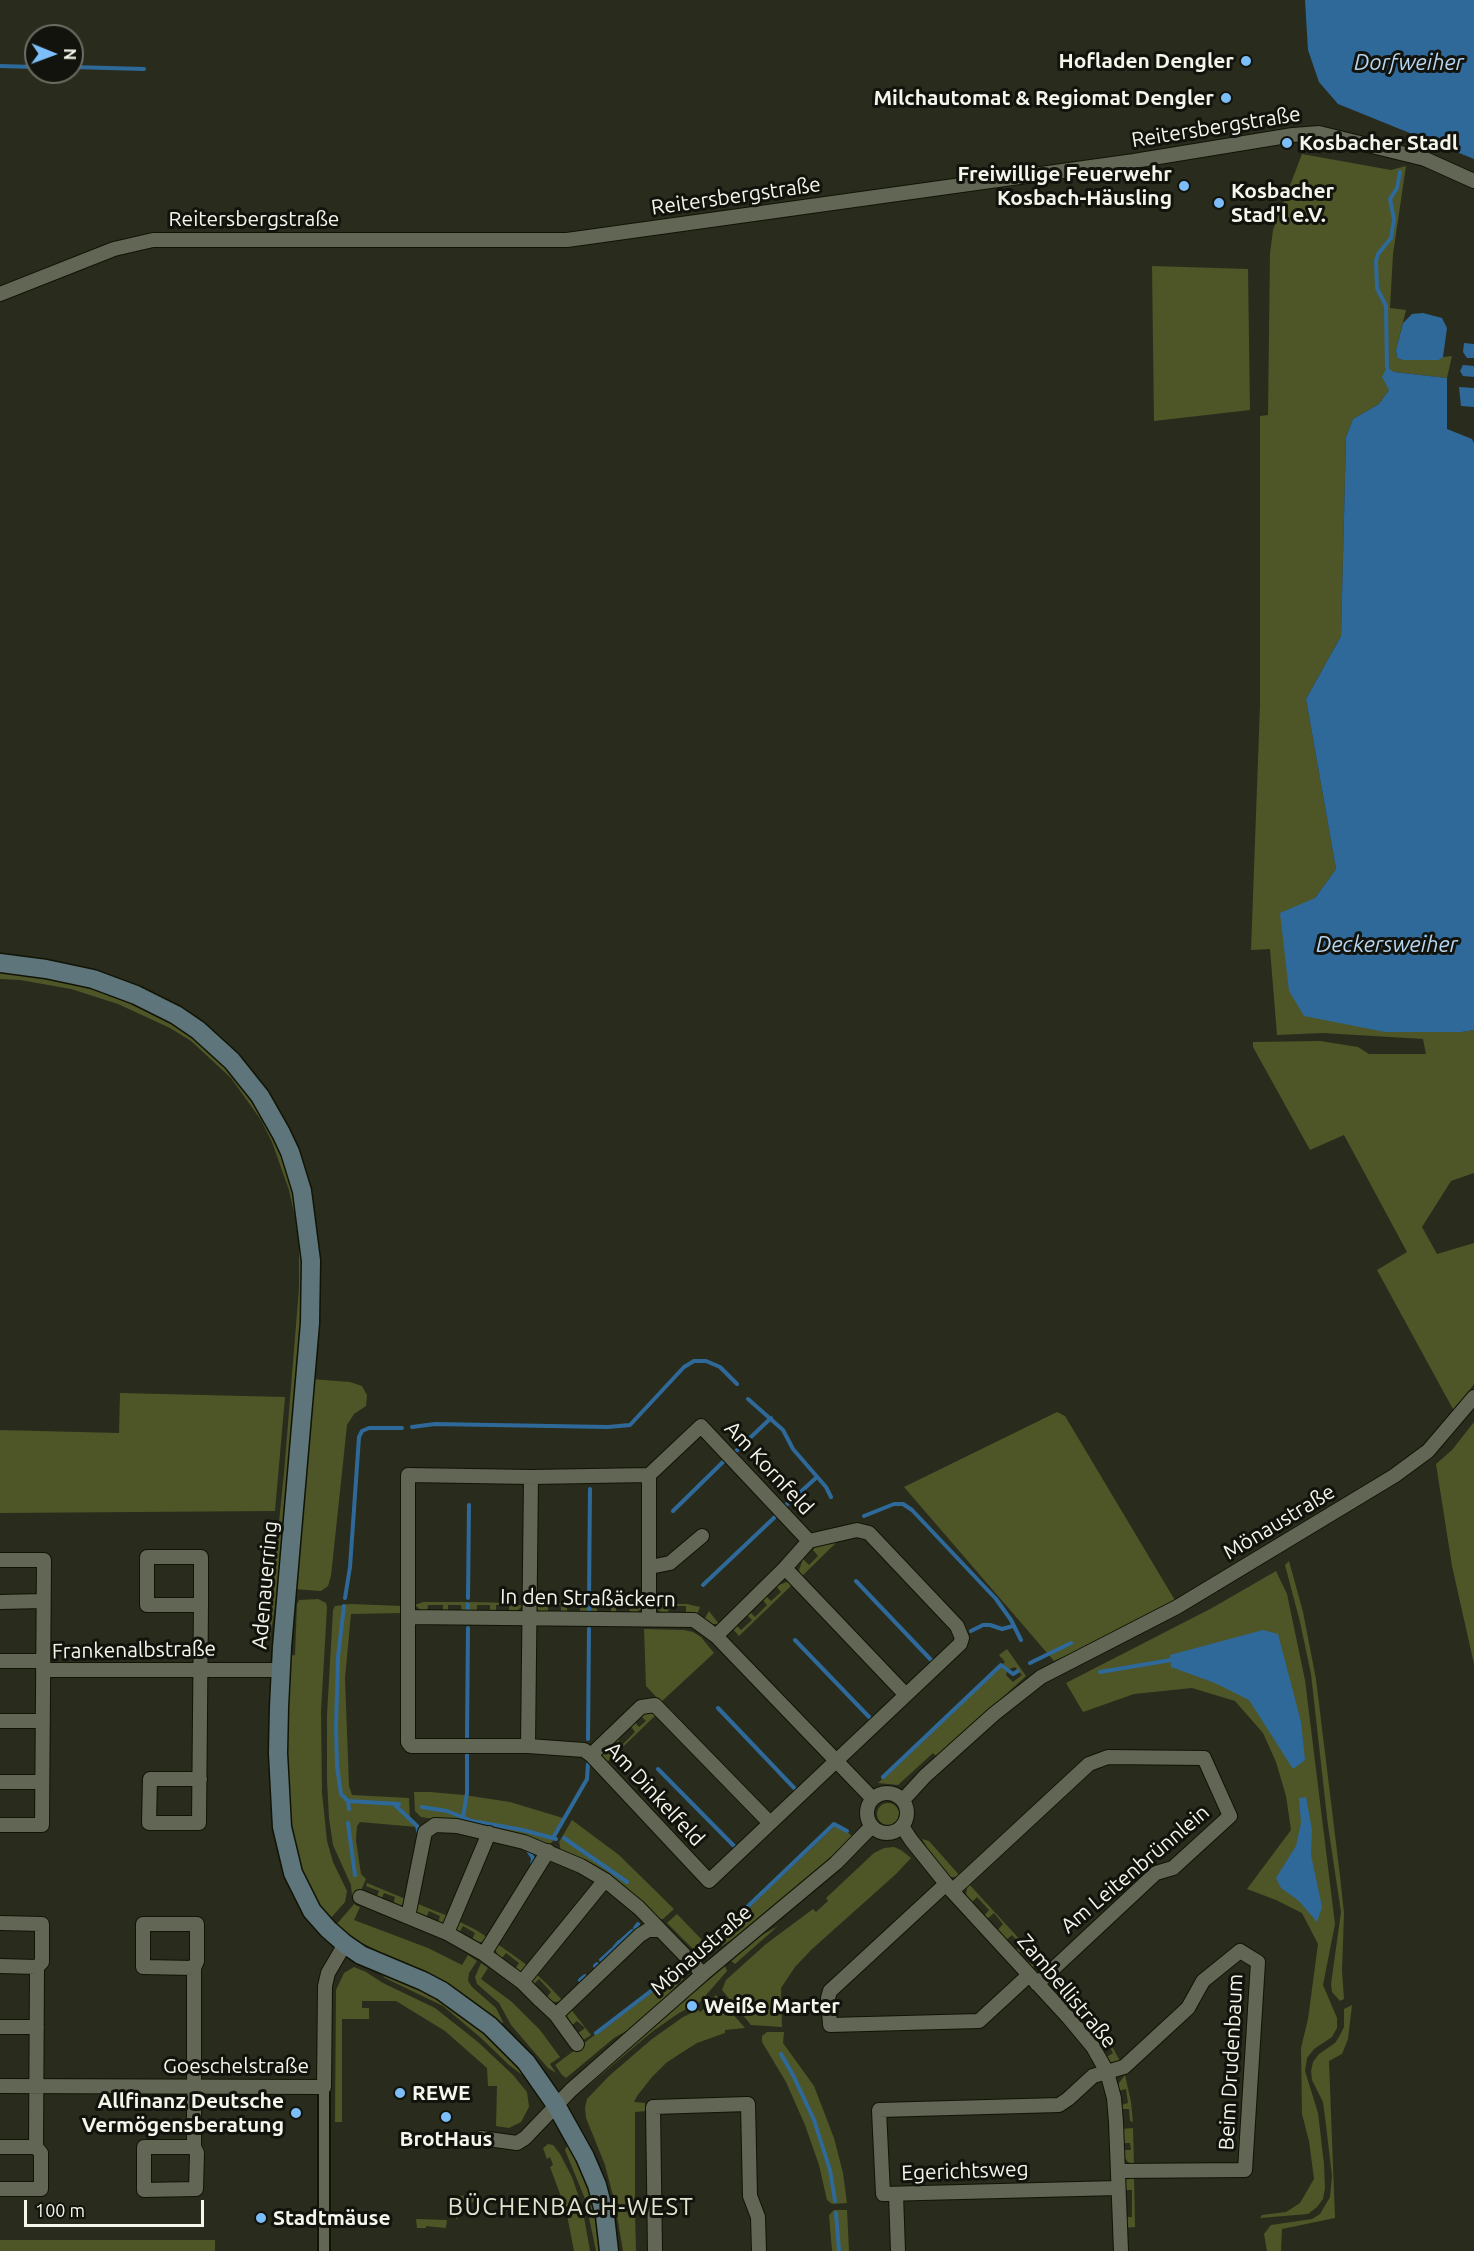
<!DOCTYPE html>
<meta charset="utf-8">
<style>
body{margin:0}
#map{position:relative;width:1474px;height:2251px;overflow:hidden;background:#292c1c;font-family:Ubuntu,sans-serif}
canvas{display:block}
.north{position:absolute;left:24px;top:24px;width:60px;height:60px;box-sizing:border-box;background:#12130c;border:2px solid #6c6e65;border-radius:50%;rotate:91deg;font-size:16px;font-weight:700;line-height:24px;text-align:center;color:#f4f6eb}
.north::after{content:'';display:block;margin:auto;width:21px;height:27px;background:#7cbef9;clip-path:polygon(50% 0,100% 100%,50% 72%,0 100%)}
.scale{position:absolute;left:24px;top:2200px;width:180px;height:27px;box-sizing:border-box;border:3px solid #f4f6eb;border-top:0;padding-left:8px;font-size:18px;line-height:21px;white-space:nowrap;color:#f4f6eb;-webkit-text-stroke:4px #12130c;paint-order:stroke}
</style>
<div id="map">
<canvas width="1474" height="2251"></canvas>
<div class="north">N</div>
<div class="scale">100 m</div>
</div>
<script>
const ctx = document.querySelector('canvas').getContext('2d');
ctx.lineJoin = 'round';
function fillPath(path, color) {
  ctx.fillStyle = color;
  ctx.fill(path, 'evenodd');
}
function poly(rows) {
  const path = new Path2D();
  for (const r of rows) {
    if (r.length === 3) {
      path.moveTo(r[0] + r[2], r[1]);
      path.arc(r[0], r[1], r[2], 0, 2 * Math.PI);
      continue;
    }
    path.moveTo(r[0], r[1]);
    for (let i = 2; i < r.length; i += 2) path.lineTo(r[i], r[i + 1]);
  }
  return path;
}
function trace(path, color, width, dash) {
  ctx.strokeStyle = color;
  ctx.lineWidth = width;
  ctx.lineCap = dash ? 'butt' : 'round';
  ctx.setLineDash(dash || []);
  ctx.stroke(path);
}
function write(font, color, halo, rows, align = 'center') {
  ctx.font = font + ' Ubuntu,sans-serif';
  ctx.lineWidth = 6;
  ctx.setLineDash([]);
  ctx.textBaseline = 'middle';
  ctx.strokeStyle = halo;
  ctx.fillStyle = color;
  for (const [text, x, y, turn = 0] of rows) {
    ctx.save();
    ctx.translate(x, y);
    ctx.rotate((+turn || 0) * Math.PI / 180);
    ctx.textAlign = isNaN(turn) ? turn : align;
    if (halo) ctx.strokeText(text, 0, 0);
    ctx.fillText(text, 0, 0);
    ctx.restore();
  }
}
fillPath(poly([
 [1302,154,1391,170,1406,166,1393,254,1390,308,1406,310,1396,350,1397,358,1403,360,1439,360,1443,357,1452,356,1447,378,1394,372,1387,368,1389,390,1379,404,1353,419,1346,437,1341,636,1306,699,1336,869,1315,898,1385,1032,1462,1032,1474,1030,1474,1173,1451,1181,1422,1227,1437,1254,1474,1243,1474,1384,1454,1411,1377,1270,1407,1252,1344,1135,1310,1150,1253,1047,1253,1042,1320,1041,1358,1047,1369,1054,1426,1054,1423,1039,1323,1033,1277,1035,1270,949,1251,950,1260,705,1260,416,1268,415,1270,253,1273,230],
 [1152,266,1248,269,1250,410,1154,421],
 [0,970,48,976,118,994,175,1022,225,1065,247,1091,283,1153,300,1217,304,1286,282,1563,270,1639,266,1636,266,1627,272,1590,284,1473,299,1288,299,1246,295,1217,289,1190,272,1142,261,1120,231,1078,191,1041,170,1028,118,1004,71,989,20,980,0,979],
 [311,1379,350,1382,362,1386,367,1395,366,1406,354,1414,347,1425,331,1576,328,1586,321,1591,293,1589],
 [120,1393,285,1397,275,1511,0,1513,0,1430,119,1433],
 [1057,1412,1065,1416,1176,1602,1120,1632,1054,1661,904,1487],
 [1474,1422,1474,1664,1452,1566,1436,1464,1452,1450],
 [840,1539,801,1577,799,1570,803,1559,809,1565,818,1556,813,1550,816,1546],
 [1289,1561,1303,1612,1316,1679,1340,1876,1344,1913,1342,1971,1344,1999,1340,2001,1332,1992,1331,1984,1341,1912,1328,1826,1311,1674,1300,1622,1285,1565],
 [1276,1571,1287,1594,1305,1680,1335,1924,1323,1985,1337,2018,1337,2028,1332,2037,1314,2049,1307,2058,1305,2071,1318,2113,1324,2164,1325,2188,1323,2199,1317,2207,1308,2214,1260,2218,1262,2215,1286,2212,1300,2203,1314,2179,1309,2141,1302,2114,1301,2048,1308,2019,1318,1944,1302,1913,1276,1900,1247,1889,1291,1830,1286,1796,1276,1762,1263,1733,1235,1701,1192,1688,1134,1694,1083,1712,1066,1683,1212,1608],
 [787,1582,793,1584,739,1636,732,1628,736,1625,741,1630,752,1620,746,1614,749,1611,755,1617,767,1605,762,1599,765,1595,771,1601,781,1592,776,1586],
 [318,1599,326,1603,327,1608,321,1711,322,1793,327,1841,333,1862,347,1891,345,1902,330,1919,308,1890,292,1846,286,1783,287,1656,295,1655,297,1604,299,1600],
 [423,1602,467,1602,467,1616,462,1615,461,1605,448,1605,448,1613,443,1613,443,1605,428,1605,427,1613,424,1613,415,1605],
 [470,1602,513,1603,522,1606,517,1611,509,1614,509,1605,496,1605,496,1614,490,1614,490,1605,477,1605,477,1615,470,1616],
 [548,1603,588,1603,588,1616,580,1616,580,1605,567,1605,567,1614,561,1614,561,1605,548,1605,548,1614,540,1612,535,1606],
 [590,1603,630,1603,643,1607,636,1613,630,1614,629,1606,616,1606,616,1614,611,1614,611,1606,597,1606,597,1616,590,1616],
 [350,1604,403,1606,403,1613,351,1614,345,1678,349,1786,352,1795,409,1798,410,1820,417,1827,360,1822,357,1826,356,1840,361,1874,366,1879,358,1897,352,1896,351,1885,333,1845,329,1818,327,1781,327,1715,333,1610,335,1606],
 [668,1604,687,1604,700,1607,697,1615,705,1618,709,1611,719,1624,710,1624,686,1615,686,1606,669,1606,668,1614,659,1611,656,1607],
 [644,1629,684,1630,693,1632,701,1637,714,1653,661,1702,646,1686],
 [1007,1649,1026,1676,937,1757,933,1753,898,1785,878,1783,1001,1666,1007,1672,1006,1675,1013,1682,1022,1675,1015,1667,1009,1669,1003,1664,1005,1662,999,1655],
 [646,1712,657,1714,604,1765,602,1759,603,1751,606,1748,612,1754,618,1747,613,1742,616,1738,623,1744,635,1732,630,1725,634,1721,639,1727,646,1721,640,1715],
 [586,1779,589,1779,553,1841,549,1845,466,1824,421,1817,415,1811,414,1792,430,1792,464,1795,510,1802,563,1818],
 [888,1814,11],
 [572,1820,619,1855,674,1909,663,1919,656,1919,561,1851,559,1842],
 [835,1826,845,1830,852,1836,822,1866,747,1929,722,1946,717,1942,709,1948,708,1953,700,1954],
 [922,1839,929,1841,961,1877,949,1877,937,1864],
 [894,1847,901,1850,911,1858,896,1874,811,1950,795,1967,781,1988,782,2027,751,2025,722,1990,726,1980,766,1944,813,1909,816,1912,828,1901,826,1898,874,1853,884,1848],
 [367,1883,408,1900,403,1905,393,1905,395,1897,384,1893,381,1900,376,1898,379,1891,366,1886],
 [968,1883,1045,1967,1039,1969,1030,1966,1028,1964,1034,1958,1025,1949,1018,1954,1016,1950,1021,1945,1012,1935,1004,1942,996,1932,1003,1924,994,1913,987,1919,984,1916,989,1910,977,1897,971,1903,966,1894],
 [355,1903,355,1905,360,1907,354,1920,428,1948,462,1965,468,1955,477,1961,469,1973,468,1981,472,1987,496,2008,503,2022,502,2024,473,2001,445,1984,362,1943,336,1925],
 [416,1903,435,1911,451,1917,442,1924,438,1923,440,1916,429,1911,426,1918,421,1917,416,1910],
 [677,1914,706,1944,697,1953,667,1923],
 [456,1920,476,1930,490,1939,482,1942,474,1942,472,1940,475,1933,463,1926,459,1933,455,1930],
 [778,1926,735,1964,731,1961,762,1935],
 [496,1943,520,1960,529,1967,524,1971,516,1971,515,1969,519,1963,506,1953,501,1959,499,1958,495,1949],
 [481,1963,488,1968,481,1979,512,2002,540,2030,560,2057,550,2064,556,2073,548,2068,511,2025,499,2003,477,1984,475,1977],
 [686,1966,684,1978,648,2016,635,2026,614,2038,566,2078,562,2075,555,2065],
 [725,1966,727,1971,700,2002,679,2013,653,2031,583,2090,601,2072],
 [354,1967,366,1972,383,1983,435,2008,478,2042,513,2075,527,2092,529,2107,521,2122,509,2128,496,2126,497,2086,488,2086,487,2068,445,2031,396,2001,362,2001,362,2008,369,2008,369,2019,342,2019,342,2122,335,2122,336,1990,344,1973],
 [377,1970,427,1990,488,2036,522,2073,521,2074,509,2065,481,2038,443,2006,385,1978],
 [534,1972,548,1985,563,2001,554,2002,546,1998,551,1992,539,1979,533,1985,532,1984,531,1980],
 [1053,1975,1070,1995,1069,1996,1061,1988,1055,1994,1052,1990,1050,1983],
 [716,1995,745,2028,725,2030,725,2033,697,2043,678,2055,666,2063,652,2077,637,2096,634,2102,645,2103,645,2111,635,2112,635,2206,616,2207,605,2165,586,2118,585,2108,587,2099,609,2076,652,2039,683,2017,698,2010,700,2012,708,2006,707,2003],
 [1073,1997,1089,2014,1078,2024,1076,2019,1083,2012,1078,2006,1072,2011,1069,2008,1074,2002,1072,1999],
 [1352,2005,1348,2039,1342,2054,1329,2061,1335,2218,1282,2229,1281,2251,1267,2251,1264,2234,1271,2225,1312,2219,1320,2214,1330,2197,1332,2176,1325,2117,1323,2102,1312,2080,1311,2071,1313,2062,1319,2054,1335,2043,1340,2035,1344,2027,1344,2009],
 [570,2008,591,2035,582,2041,577,2034,585,2028,577,2021,571,2026,567,2016],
 [1090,2016,1107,2037,1121,2063,1111,2062,1105,2058,1113,2053,1104,2037,1096,2041,1095,2038,1101,2033,1092,2022,1084,2028,1079,2027],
 [767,2032,784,2032,783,2043,814,2086,834,2138,843,2173,847,2203,832,2204,827,2200,819,2165,805,2125,786,2082,762,2042,762,2036],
 [1125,2075,1131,2102,1133,2122,1130,2121,1129,2109,1121,2109,1121,2105,1128,2103,1126,2089,1118,2091,1119,2083],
 [1133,2128,1134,2165,1128,2162,1124,2157,1123,2150,1131,2150,1130,2143,1121,2143,1121,2129],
 [548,2144,553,2145,560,2154,572,2177,582,2206,590,2251,574,2251,566,2210,550,2167,553,2165,550,2157,547,2159,543,2148],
 [568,2144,589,2190,602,2251,596,2251,585,2199,565,2150],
 [1134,2175,1135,2227,1124,2228,1124,2217,1132,2217,1132,2190,1123,2190,1124,2185,1127,2179],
 [479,2195,456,2220,457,2196],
 [616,2210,635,2210,636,2251,623,2251],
 [834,2210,847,2210,849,2251,832,2251,829,2215],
 [416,2219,447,2220,446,2227,445,2228,426,2226,426,2228,417,2228],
 [0,2240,215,2240,215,2251,0,2251]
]), '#4e5527');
fillPath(poly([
 [1305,0,1474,0,1474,159,1338,104,1319,82,1308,50],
 [1423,313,1442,318,1447,328,1443,357,1439,360,1403,360,1397,358,1396,350,1403,323,1412,314],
 [1464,343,1474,344,1474,358,1467,358,1463,352],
 [1463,365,1474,366,1474,377,1463,376,1460,371],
 [1387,367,1394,372,1447,378,1447,429,1472,439,1474,443,1474,1030,1462,1032,1385,1032,1304,1016,1289,991,1280,913,1315,898,1336,869,1306,699,1341,636,1346,437,1353,419,1379,404,1389,390,1382,377],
 [1459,387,1474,388,1474,407,1461,406],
 [1263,1630,1278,1634,1301,1722,1305,1760,1293,1769,1249,1700,1215,1683,1171,1667,1170,1655],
 [1306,1797,1312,1830,1311,1855,1322,1907,1317,1922,1299,1901,1281,1888,1276,1878,1296,1846,1301,1823,1299,1798]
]), '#2e699a');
trace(poly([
 [0,66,36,67],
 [72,67,144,69],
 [1387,367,1386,306,1377,288,1376,261,1378,254,1391,238,1394,219,1390,199,1397,188,1400,172],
 [748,1399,783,1430,793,1449,826,1487,831,1497],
 [412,1427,435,1424,608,1427,630,1425,684,1367,694,1361,706,1361,720,1367,737,1384],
 [734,1453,771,1418],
 [785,1506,817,1477],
 [673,1511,725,1460],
 [864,1516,894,1504,903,1504,912,1510,996,1599,1011,1620,1021,1640],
 [856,1581,933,1662],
 [703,1585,777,1515],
 [345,1598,350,1567,359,1437,362,1431,369,1428,402,1428],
 [468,1598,469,1505],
 [589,1599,590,1489],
 [589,1604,589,1615],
 [344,1606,338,1657,336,1727,337,1766,341,1794,348,1801,399,1804],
 [468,1614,468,1604],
 [971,1631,983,1625,990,1625,1002,1629,1013,1626],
 [795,1640,872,1720],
 [1030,1663,1071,1643],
 [1100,1672,1171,1660],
 [718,1708,797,1791],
 [467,1737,468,1628],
 [588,1739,589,1629],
 [658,1769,737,1849],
 [883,1777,1001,1665,1013,1674,1018,1671],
 [348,1801,349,1809],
 [394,1804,417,1826,419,1834],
 [422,1807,447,1811,472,1821,523,1830,556,1839],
 [463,1817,467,1793,467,1753],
 [348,1823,355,1875],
 [553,1838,587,1779,588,1764],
 [564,1838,627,1882],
 [527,1849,533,1858,532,1866],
 [635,1928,638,1924],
 [621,1941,632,1931],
 [614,1948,619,1942],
 [699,1953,834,1824,847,1831],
 [601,1960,612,1950],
 [595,1966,597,1964],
 [580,1980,585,1976],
 [596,2033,685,1965],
 [781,2054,793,2075,814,2120,830,2170,835,2201],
 [836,2213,839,2251]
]), '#2e699a', 4);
const pedestrian = poly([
 [324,2251,324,2087]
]);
const minor = poly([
 [0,294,114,249,153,240,567,240,1134,161,1293,135,1319,133,1425,159,1474,181],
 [701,1426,809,1541,857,1530,869,1533,957,1626,962,1638,960,1644,709,1881,591,1755,584,1750,528,1746,411,1746,408,1742,408,1475,531,1477,649,1475,701,1426],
 [649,1475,649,1619],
 [0,1560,44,1560,42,1825,0,1825],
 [650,1567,670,1563,702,1536],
 [785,1568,905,1694],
 [0,1602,43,1601],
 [409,1617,694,1620,716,1636,872,1798],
 [716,1636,785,1568,809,1541],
 [0,1661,43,1661],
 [43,1670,281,1670],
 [0,1721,43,1721],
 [528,1746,531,1477],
 [591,1755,641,1707,655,1705,770,1823],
 [200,1779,150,1779,149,1823,199,1823,201,1605,201,1557,147,1557,147,1605,201,1605],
 [0,1782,42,1782],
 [887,1813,20],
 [903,1800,925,1776,994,1714,1041,1677,1177,1607,1394,1476,1428,1451,1474,1397],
 [902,1826,911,1840,952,1891,1068,2017,1093,2047,1107,2072,1114,2098,1116,2122,1121,2251],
 [946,1884,830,1991,828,1998,830,2025,979,2021,1029,1975],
 [952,1891,1089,1764,1108,1757,1204,1758,1230,1816,1173,1868,1156,1873,1037,1984],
 [360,1897,447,1933,484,1954,522,1982,541,2001,556,2015,577,2044],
 [408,1917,425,1832,435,1825,457,1826,524,1842,581,1866,605,1880,639,1908,703,1974],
 [0,1923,42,1924,42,1962,37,1967,36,2147,41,2153,41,2189,0,2189],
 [447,1933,489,1833],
 [484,1954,548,1851],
 [0,1966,37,1967],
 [522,1982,605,1880],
 [556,2015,640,1935,648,1930,659,1930],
 [0,2027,37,2027],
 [0,2086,324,2087,325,1986,328,1973,345,1944],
 [481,2138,517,2143,525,2138,571,2090,703,1974,836,1863,872,1826],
 [0,2147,36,2147],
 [194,2147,144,2147,144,2190,196,2189,197,2153,194,2147,194,1968,197,1961,197,1924,143,1924,143,1967,194,1968],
 [1118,2171,1245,2170,1258,1962,1240,1951,1203,1981,1188,2008,1124,2067,1093,2076,1068,2099,1059,2105,879,2110,883,2194,1118,2188],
 [896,2194,898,2251],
 [655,2251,653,2107,748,2104,750,2196,758,2217,759,2251]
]);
const secondary = poly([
 [0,963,46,969,93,979,136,995,176,1015,198,1030,232,1061,260,1096,281,1133,290,1152,302,1191,311,1261,310,1323,282,1647,279,1707,278,1753,282,1827,293,1873,312,1911,328,1929,345,1944,361,1955,423,1981,442,1991,490,2026,526,2062,556,2105,585,2157,597,2185,605,2216,609,2251]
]);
trace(pedestrian, '#111405', 14);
trace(minor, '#111405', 16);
trace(secondary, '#111405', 21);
trace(pedestrian, '#626654', 10);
trace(minor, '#626654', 14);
trace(secondary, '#5e757b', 18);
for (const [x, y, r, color] of [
 [1246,61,6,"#7cbef9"],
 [1226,98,6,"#7cbef9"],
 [1287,143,6,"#7cbef9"],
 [1184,186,6,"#7cbef9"],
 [1219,203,6,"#7cbef9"],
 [692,2006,6,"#7cbef9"],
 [400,2093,6,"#7cbef9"],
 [296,2113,6,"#7cbef9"],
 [446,2117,6,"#7cbef9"],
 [261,2218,6,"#7cbef9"]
]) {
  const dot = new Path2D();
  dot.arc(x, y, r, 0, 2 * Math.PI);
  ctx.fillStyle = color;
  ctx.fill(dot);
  trace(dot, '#12130c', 2);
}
write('bold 21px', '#f4f6eb', '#12130c', [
 ["Hofladen Dengler",1234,61,"right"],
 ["Milchautomat & Regiomat Dengler",1214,98,"right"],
 ["Kosbacher Stadl",1299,143],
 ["Freiwillige Feuerwehr",1172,174,"right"],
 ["Kosbach-Häusling",1172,198,"right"],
 ["Kosbacher",1231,191],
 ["Stad'l e.V.",1231,215],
 ["Weiße Marter",704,2006],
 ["REWE",412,2093],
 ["Allfinanz Deutsche",284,2101,"right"],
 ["Vermögensberatung",284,2125,"right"],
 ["BrotHaus",446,2139,"center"],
 ["Stadtmäuse",273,2218]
], 'left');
write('21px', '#f4f6eb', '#12130c', [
 ["Reitersbergstraße",1216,127,-9],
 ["Reitersbergstraße",736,196,-8],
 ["Reitersbergstraße",254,219],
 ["Am Kornfeld",769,1468,47],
 ["Mönaustraße",1279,1522,-31],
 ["Adenauerring",265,1585,-85],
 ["In den Straßäckern",588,1598,1],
 ["Frankenalbstraße",134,1650,-1],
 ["Am Dinkelfeld",655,1794,47],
 ["Am Leitenbrünnlein",1135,1869,-40],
 ["Mönaustraße",701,1950,-41],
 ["Zambellistraße",1067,1991,50],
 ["Beim Drudenbaum",1231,2062,-87],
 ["Goeschelstraße",236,2066],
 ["Egerichtsweg",965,2171,-2]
]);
write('italic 22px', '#b6d5f1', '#12130c', [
 ["Dorfweiher",1409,63],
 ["Deckersweiher",1387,945]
]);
ctx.letterSpacing = '1.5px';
write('24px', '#dfe4cf', '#12130c', [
 ["BÜCHENBACH-WEST",571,2207]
]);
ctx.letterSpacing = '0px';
</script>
